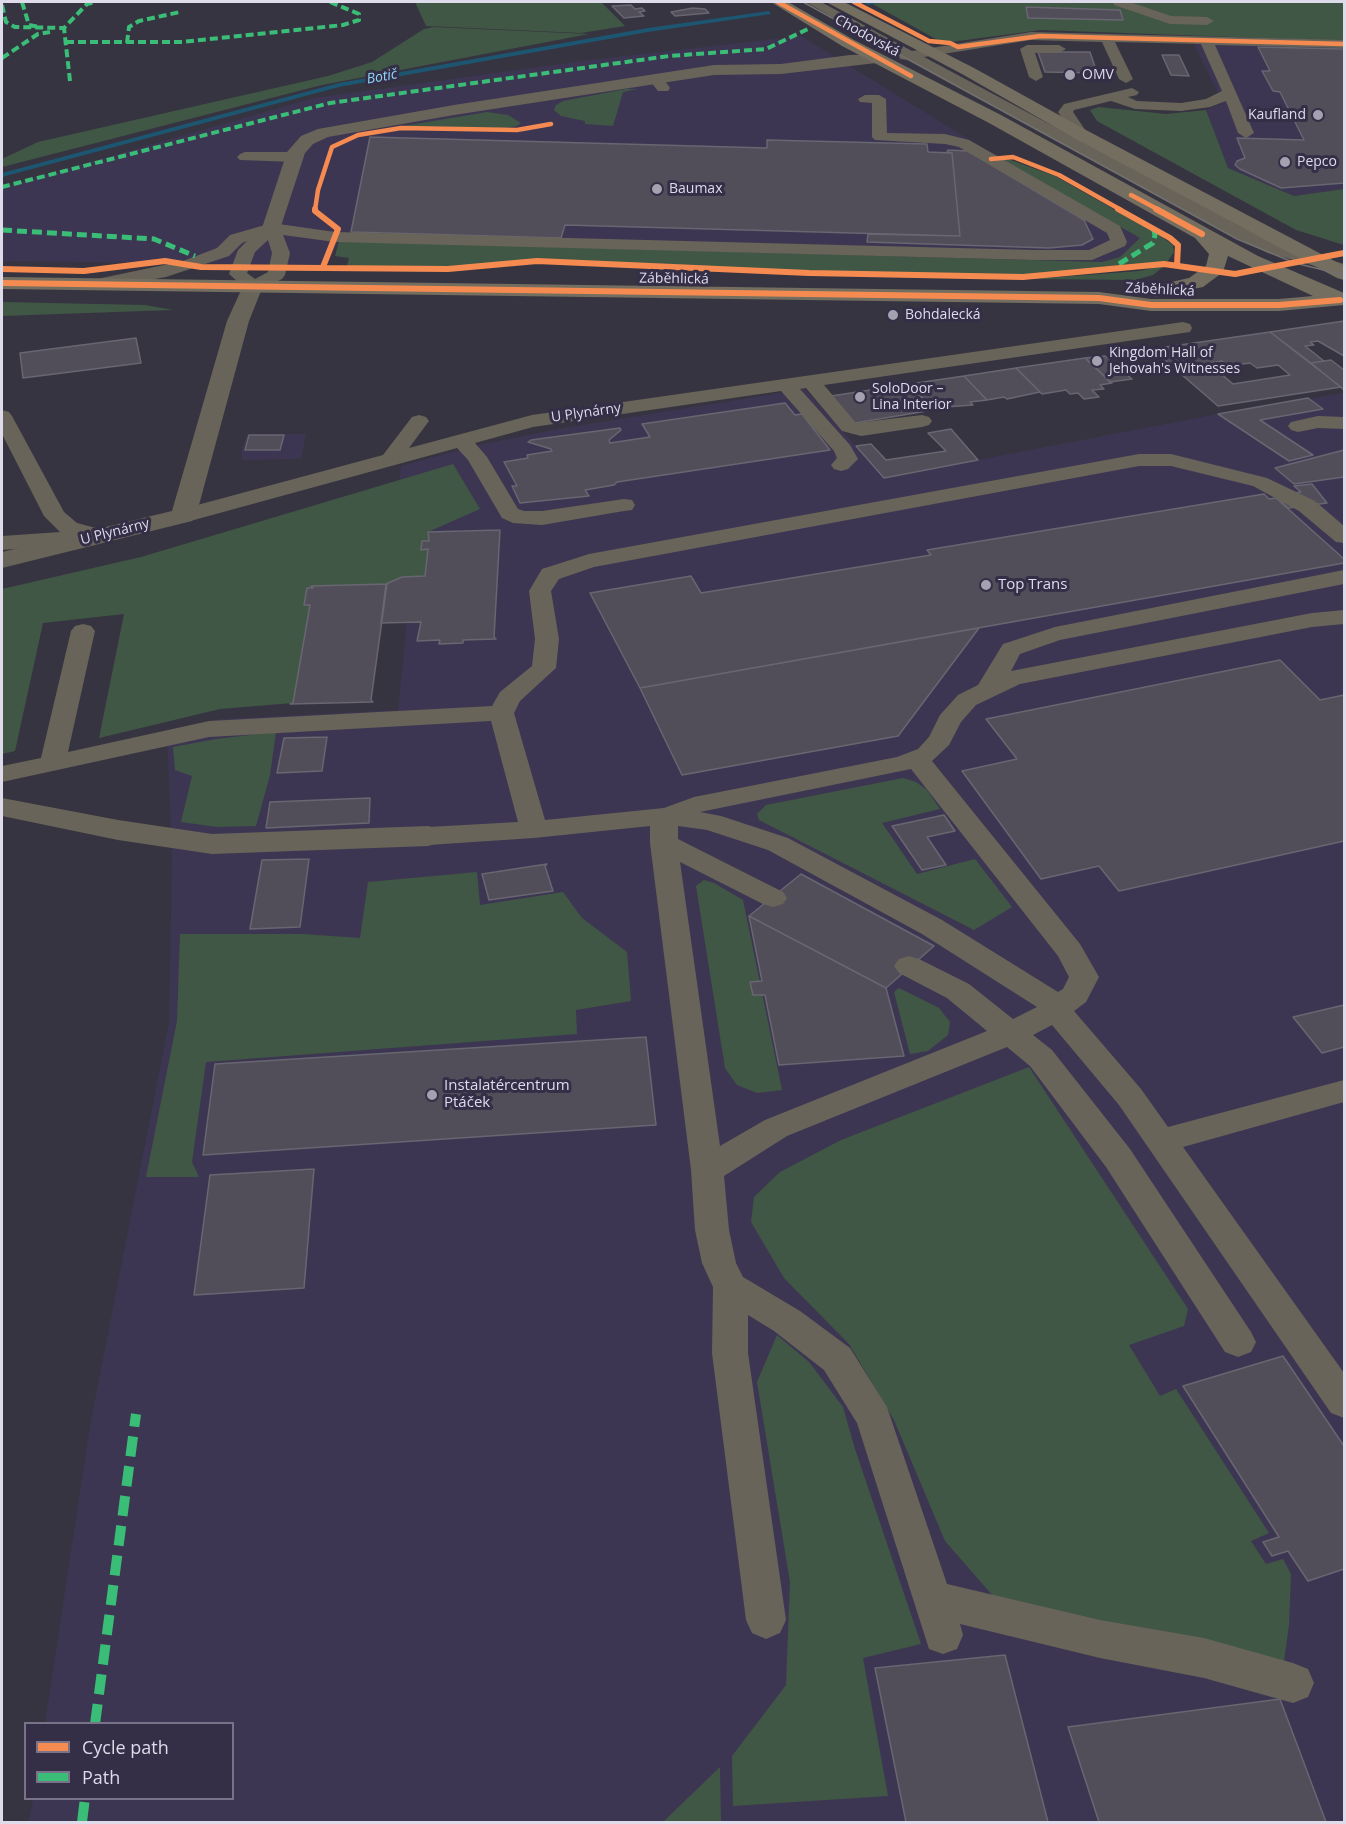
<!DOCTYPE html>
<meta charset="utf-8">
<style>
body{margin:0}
#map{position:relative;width:1346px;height:1824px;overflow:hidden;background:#373441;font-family:"Open Sans",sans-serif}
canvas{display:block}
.frame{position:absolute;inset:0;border:3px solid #dedbeb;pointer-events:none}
.legend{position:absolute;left:24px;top:1722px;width:210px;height:78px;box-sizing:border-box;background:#342e47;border:2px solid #787389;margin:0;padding:8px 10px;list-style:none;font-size:18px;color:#dedbeb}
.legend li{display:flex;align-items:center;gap:12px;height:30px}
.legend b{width:30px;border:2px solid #787389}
</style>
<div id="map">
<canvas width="1346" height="1824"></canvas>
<div class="frame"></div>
<ul class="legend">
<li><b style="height:8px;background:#f68b52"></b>Cycle path</li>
<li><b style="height:8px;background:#3abd76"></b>Path</li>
</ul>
</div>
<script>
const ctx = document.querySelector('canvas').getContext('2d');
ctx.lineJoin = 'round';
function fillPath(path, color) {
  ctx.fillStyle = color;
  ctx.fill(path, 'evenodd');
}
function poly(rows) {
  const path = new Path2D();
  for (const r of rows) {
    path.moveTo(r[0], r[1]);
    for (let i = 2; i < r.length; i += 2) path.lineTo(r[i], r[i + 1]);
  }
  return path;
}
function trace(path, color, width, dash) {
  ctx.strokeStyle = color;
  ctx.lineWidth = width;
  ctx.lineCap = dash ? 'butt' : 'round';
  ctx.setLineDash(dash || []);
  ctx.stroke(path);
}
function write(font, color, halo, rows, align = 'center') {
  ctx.font = font + ' "Open Sans",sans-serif';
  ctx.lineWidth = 6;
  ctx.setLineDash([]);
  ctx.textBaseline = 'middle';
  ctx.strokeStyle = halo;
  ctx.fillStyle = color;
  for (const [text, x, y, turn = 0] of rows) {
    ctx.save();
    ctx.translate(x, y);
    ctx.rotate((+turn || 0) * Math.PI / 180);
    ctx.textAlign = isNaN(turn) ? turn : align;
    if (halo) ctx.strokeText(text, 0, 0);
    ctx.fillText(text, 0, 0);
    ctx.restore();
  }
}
fillPath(poly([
 [801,36,999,158,1140,238,1120,257,1103,262,339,241,327,265,2,261,2,187,314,98,589,60],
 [1190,36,1344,41,1344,189,1294,196,1228,168,1206,110,1223,103],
 [805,389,884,478,1218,414,1344,393,1344,1822,29,1822,33,1799,232,1798,232,1724,45,1723,91,1420,169,1022,172,860,167,730,222,719,398,710,407,622,387,584,401,466,479,445,558,429],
 [247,434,306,434,301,459,242,460,242,449]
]), '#3d3652');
fillPath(poly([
 [415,2,601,2,625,26,581,33,426,26],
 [869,2,1344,2,1344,41,1041,30,943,43],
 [1026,8,1119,10,1123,19,1028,18],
 [433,27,589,34,322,85,2,167,2,159,38,142,328,76,372,62,424,29],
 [626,89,637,89,623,92,613,126,585,124,585,121,561,116,554,110,556,105,563,101],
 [1099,107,1166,114,1206,110,1228,168,1294,196,1344,189,1344,245,1296,230,1097,121,1090,110],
 [487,112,508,115,521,123,517,126,506,128,403,126],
 [1008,159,1055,176,1161,236,1173,245,1174,252,1167,262,1023,275,812,272,546,259,446,267,347,266,349,258,335,256,339,241,1103,262,1120,257,1140,238,1003,160],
 [1156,267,1163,267,1153,275,1135,280,1032,279,1139,271],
 [2,302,145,305,173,310,2,316],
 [453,464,480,509,428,532,429,541,422,541,421,549,428,549,425,576,402,577,386,584,312,586,313,588,307,588,305,605,310,605,293,703,220,709,99,738,124,614,43,623,15,751,2,754,2,589,141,557],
 [276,732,270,775,256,826,217,827,181,822,192,776,175,770,173,747,216,739],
 [903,778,916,782,927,790,940,809,882,823,917,874,975,859,1012,907,974,930,759,820,757,814,766,805],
 [477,872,480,905,563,892,582,918,627,952,631,1001,576,1010,577,1034,206,1062,192,1162,199,1177,146,1177,177,1021,180,934,302,934,360,938,368,882],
 [704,880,714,883,743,900,782,1090,757,1093,737,1085,725,1068,696,886],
 [899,988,939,1008,950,1022,948,1035,928,1051,910,1054,894,992],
 [1029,1067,1188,1309,1184,1326,1129,1345,1160,1396,1176,1389,1269,1533,1251,1541,1266,1564,1283,1559,1291,1574,1289,1625,1283,1668,1000,1604,945,1541,894,1420,849,1344,784,1278,751,1222,754,1197,780,1172,841,1140],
 [777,1335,809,1362,843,1407,855,1449,921,1644,863,1658,888,1796,733,1806,732,1756,786,1685,790,1582,757,1382],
 [720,1767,721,1822,663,1822]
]), '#405745');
fillPath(poly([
 [865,2,884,2,867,5,865,2],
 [769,11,771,14,648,32,339,87,2,177,2,173,339,83,648,28,769,11]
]), '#1c5671');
const building = poly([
 [631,5,635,9,642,8,645,11,639,12,644,16,624,18,612,6,631,5],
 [1026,7,1120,10,1123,20,1028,18,1026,7],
 [693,8,705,9,709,13,675,16,671,12,693,8],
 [1258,47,1344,49,1344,183,1281,188,1240,169,1235,165,1237,161,1245,158,1237,138,1304,140,1280,92,1273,91,1262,71,1270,71,1258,47],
 [1038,52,1090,52,1097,73,1045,72,1038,52],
 [1162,55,1179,55,1189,76,1171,75,1162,55],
 [370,137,767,148,767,140,927,144,928,152,952,153,960,236,565,225,561,238,351,232,370,137],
 [948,150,968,151,1084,220,1093,239,1082,245,1049,248,867,242,868,234,960,236,952,153,947,152,948,150],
 [1344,321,1344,356,1318,341,1310,342,1314,345,1305,346,1324,361,1311,363,1270,332,1344,321],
 [1270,332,1341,387,1218,406,1152,349,1270,332],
 [1222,361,1228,366,1250,363,1257,368,1278,365,1290,375,1233,384,1208,363,1222,361],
 [136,338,141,363,23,378,20,353,136,338],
 [1105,356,1116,365,1121,364,1132,373,1126,374,1132,379,1110,382,1085,358,1105,356],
 [1085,358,1112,383,1100,385,1104,389,1092,390,1099,397,1084,399,1078,393,1070,394,1066,390,1042,394,1016,368,1085,358],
 [1331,360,1344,370,1344,390,1311,363,1331,360],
 [1016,368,1040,392,1007,399,1004,397,987,400,964,376,1016,368],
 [964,376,987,400,970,402,973,405,932,408,910,384,964,376],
 [910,384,933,410,855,423,831,396,910,384],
 [1308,398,1323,409,1260,420,1313,455,1289,461,1218,414,1308,398],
 [785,403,795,415,802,414,830,450,617,482,614,485,585,490,589,496,520,503,512,486,517,486,504,462,528,458,527,455,552,451,551,449,528,442,531,440,620,428,621,430,609,440,610,443,650,437,642,424,785,403],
 [951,429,978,460,884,478,856,446,871,444,886,460,946,451,928,433,951,429],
 [249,435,284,435,280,450,245,450,249,435],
 [1344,450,1344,477,1294,484,1275,468,1344,450],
 [1312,484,1327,503,1288,508,1275,496,1301,492,1294,486,1312,484],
 [1264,494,1269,499,1276,498,1344,559,1344,563,640,688,590,593,691,576,701,593,931,555,927,550,1264,494],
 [500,530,494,637,496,639,463,640,463,643,439,644,440,640,417,641,421,622,381,623,386,584,402,577,425,576,428,549,421,550,422,541,429,541,428,532,500,530],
 [387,584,371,700,373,702,290,704,293,703,310,605,304,605,307,588,313,588,311,586,387,584],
 [979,628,898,736,682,775,640,688,979,628],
 [1280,660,1320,700,1344,695,1344,841,1119,891,1099,866,1041,879,962,771,1017,759,986,719,1280,660],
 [327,737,322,771,277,773,284,738,327,737],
 [370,798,369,823,266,828,270,802,370,798],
 [944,815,955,831,927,837,946,865,922,870,892,826,944,815],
 [309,859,300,927,250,929,262,860,309,859],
 [547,864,545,866,553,891,489,900,482,874,547,864],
 [801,874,934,946,886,988,749,916,801,874],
 [749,916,886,988,904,1056,779,1065,765,995,753,995,750,982,762,981,749,916],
 [1344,1005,1344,1047,1322,1053,1293,1017,1344,1005],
 [646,1037,656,1125,203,1155,215,1064,646,1037],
 [314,1169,304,1288,194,1295,210,1175,314,1169],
 [1283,1356,1344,1446,1344,1569,1308,1581,1288,1551,1272,1556,1263,1542,1279,1537,1183,1386,1283,1356],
 [1005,1655,1048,1822,906,1822,875,1668,1005,1655],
 [1280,1699,1326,1822,1099,1822,1068,1727,1280,1699]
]);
fillPath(building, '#514e59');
trace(building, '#686671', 1.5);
fillPath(poly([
 [806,2,821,2,912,51,1031,32,1344,40,1344,48,1215,45,1254,133,1246,138,1238,133,1226,101,1210,107,1181,111,1135,109,1111,101,1074,110,1073,112,1088,134,1080,139,1075,137,1058,112,1064,104,1132,88,1139,92,1137,95,1128,97,1137,101,1181,103,1206,99,1222,91,1201,44,1115,42,1133,79,1126,83,1119,79,1102,42,1031,40,924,57,1240,226,1280,245,1344,264,1344,274,1268,253,1228,234,908,60,900,59,899,55,806,2],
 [1113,2,1130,2,1171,16,1207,17,1214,21,1207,25,1170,24,1114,5,1113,2],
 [1027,45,1059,45,1066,49,1059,53,1035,53,1043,77,1036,81,1029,77,1020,49,1027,45],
 [655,74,660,75,668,85,670,88,668,91,658,91,650,81,648,78,655,74],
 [865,95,879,95,886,99,887,133,945,134,969,140,1120,226,1127,242,1125,246,1092,260,1035,260,335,242,283,235,290,253,285,275,282,279,259,290,247,290,229,274,238,250,247,241,242,243,229,256,166,277,97,289,91,288,88,284,91,280,97,279,183,261,217,248,230,235,272,223,335,232,1035,250,1089,250,1110,240,1107,233,959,147,945,144,875,140,872,137,872,103,860,102,858,99,865,95],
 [268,240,272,253,268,272,255,279,247,273,255,252,268,240],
 [245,152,295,152,303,157,295,162,240,160,237,157,240,154,245,152],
 [1183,322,1190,324,1192,328,1190,332,824,385,856,423,922,415,929,417,932,421,929,425,922,427,861,436,842,431,806,388,800,389,850,445,858,459,848,469,841,471,834,469,831,465,837,458,834,451,781,391,533,427,475,443,487,457,518,509,524,511,542,511,624,499,632,500,635,505,632,510,624,511,542,525,513,523,502,518,468,460,457,448,183,523,175,521,172,516,175,511,383,455,412,417,419,415,426,417,429,421,409,448,532,415,1183,322],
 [2,410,9,412,12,416,64,512,77,523,107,531,110,536,107,541,2,550,2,536,60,532,44,516,2,434,2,410],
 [1318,416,1344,417,1344,429,1318,428,1298,432,1291,430,1288,426,1291,422,1318,416],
 [1139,454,1171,454,1267,478,1315,501,1344,526,1344,543,1336,542,1299,511,1253,486,1171,466,1139,466,594,567,559,579,551,591,559,639,556,668,520,701,514,713,545,820,664,808,694,797,897,757,918,749,929,737,940,715,958,695,978,685,1003,644,1055,627,1344,570,1344,584,1060,640,1020,654,1011,671,1312,613,1344,610,1344,624,1312,627,1020,684,976,705,961,722,949,745,932,761,1080,944,1099,977,1086,1002,1074,1011,1141,1089,1168,1127,1344,1080,1344,1102,1183,1147,1344,1373,1344,1418,1331,1413,1119,1105,1052,1025,1033,1035,1052,1050,1130,1149,1251,1332,1256,1342,1251,1352,1238,1357,1225,1352,1106,1167,1030,1066,1007,1047,787,1136,724,1176,729,1230,736,1263,743,1277,800,1311,850,1348,887,1407,947,1584,1100,1620,1204,1638,1293,1663,1308,1669,1314,1683,1308,1697,1293,1703,1204,1678,1100,1658,960,1624,963,1635,957,1649,943,1654,929,1649,857,1423,824,1370,774,1331,748,1315,748,1353,786,1620,780,1633,766,1639,752,1633,746,1620,712,1353,713,1287,702,1263,695,1230,691,1170,650,843,650,826,534,838,428,845,418,842,414,836,418,830,428,827,518,822,491,721,209,737,2,782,2,766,41,758,71,631,75,626,83,624,91,626,95,631,68,752,209,721,492,706,500,692,532,666,535,639,529,591,542,569,589,554,1139,454],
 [911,769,1058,956,1069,977,1063,989,1058,992,942,920,788,838,721,816,700,812,911,769],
 [678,826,707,830,768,850,922,934,1037,1007,1013,1019,969,984,919,959,909,956,899,959,894,966,899,973,947,998,987,1031,765,1120,720,1146,680,862,763,904,773,907,783,904,787,898,783,892,678,839,678,826]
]), '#686459');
fillPath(poly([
 [879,54,887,59,885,62,781,74,714,75,454,115,328,137,313,144,305,153,279,232,272,234,265,232,262,228,287,152,301,136,318,129,454,105,714,65,781,64,850,55,879,54],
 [253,280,260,282,263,286,249,321,196,516,192,521,2,568,2,552,172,511,227,321,243,286,246,282,253,280],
 [2,798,118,820,212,834,428,826,439,829,444,836,439,843,428,846,212,854,118,840,2,816,2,798]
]), '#686459');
fillPath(poly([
 [771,2,788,2,854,40,1001,115,1258,256,1344,293,1344,305,1279,311,1151,311,1099,304,2,289,2,277,1099,292,1151,299,1279,299,1313,296,1228,256,1223,272,1203,287,1156,297,1149,295,1146,291,1149,287,1189,278,1206,266,1209,254,1195,238,989,123,842,46,771,2],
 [826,2,844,2,974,68,1086,130,1344,266,1344,280,1337,278,1074,138,962,74,826,2]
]), '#736e60');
trace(poly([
 [803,2,1237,239,1295,263,1344,275]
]), '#747070', 1.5);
trace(poly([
 [22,2,29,25,39,27],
 [2,5,6,22,15,27,64,28],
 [66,42,182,42,343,25,359,20,359,14,330,2],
 [127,43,129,27,139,21,180,12],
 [2,58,38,34,50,32],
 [70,81,64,28,87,4,96,2],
 [2,187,330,103,669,56,766,49,810,28]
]), '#3abd76', 4, [8, 4]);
trace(poly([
 [2,230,154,239,195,256],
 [1119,264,1153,243,1155,235,1153,227]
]), '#3abd76', 5, [10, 5]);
trace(poly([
 [95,1724,136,1414],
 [82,1822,85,1798]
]), '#3abd76', 10, [20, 10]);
trace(poly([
 [778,2,911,76],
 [854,2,929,41,950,43,958,47,1040,36,1344,44],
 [991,159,1013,157,1059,175,1121,210],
 [1131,195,1159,210],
 [315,210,318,190,332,147,358,135,401,128,517,130,551,124]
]), '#f68b52', 4.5);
trace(poly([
 [315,209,315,211,338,229,323,267],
 [1118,209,1170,238,1178,245,1177,265],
 [1156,209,1202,234],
 [2,269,84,271,165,261,201,267,448,269,537,261,809,273,1023,277,1164,264,1235,274,1344,253],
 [2,283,1099,298,1151,305,1279,305,1340,300]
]), '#f68b52', 6);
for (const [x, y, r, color] of [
 [1070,75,6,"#a4a1b0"],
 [1318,115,6,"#a4a1b0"],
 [1285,162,6,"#a4a1b0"],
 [657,189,6,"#a4a1b0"],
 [893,315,6,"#a4a1b0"],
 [1097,361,6,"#a4a1b0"],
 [860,397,6,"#a4a1b0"],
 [986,585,6,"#a4a1b0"],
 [432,1095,6,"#a4a1b0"]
]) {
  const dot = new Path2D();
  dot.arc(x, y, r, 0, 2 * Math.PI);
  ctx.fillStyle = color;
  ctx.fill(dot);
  trace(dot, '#342e47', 2);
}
write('14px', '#dedbeb', '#342e47', [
 ["Chodovská",867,36,29],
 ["Záběhlická",674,279,1],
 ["Záběhlická",1160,290,3],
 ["U Plynárny",586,413,-8],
 ["U Plynárny",115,532,-14]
]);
write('14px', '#dedbeb', '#342e47', [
 ["OMV",1082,75],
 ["Kaufland",1306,115,"right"],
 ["Pepco",1297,162],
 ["Baumax",669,189],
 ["Bohdalecká",905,315],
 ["Kingdom Hall of",1109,353],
 ["Jehovah's Witnesses",1109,369],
 ["SoloDoor –",872,389],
 ["Lina Interior",872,405]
], 'left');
write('italic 14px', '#90d6fa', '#342e47', [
 ["Botič",382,77,-10]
]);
write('15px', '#dedbeb', '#342e47', [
 ["Top Trans",998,585],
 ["Instalatércentrum",444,1086],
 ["Ptáček",444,1103]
], 'left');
</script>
